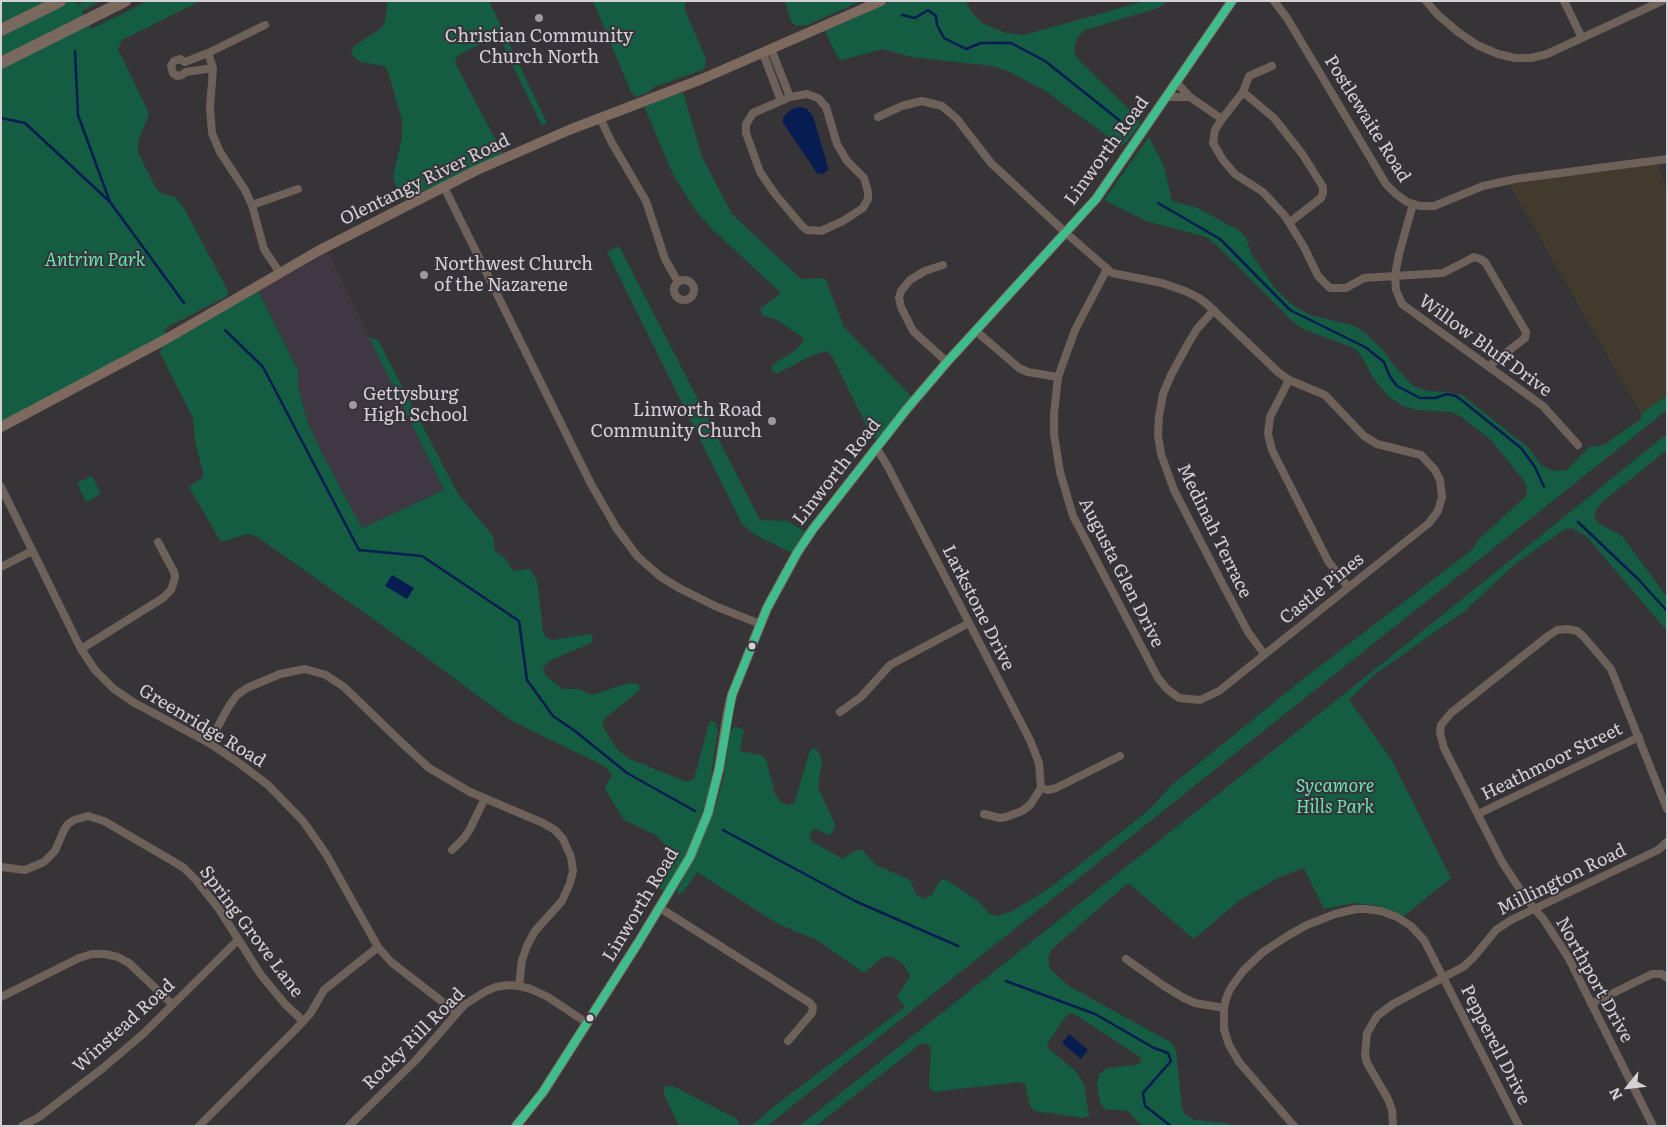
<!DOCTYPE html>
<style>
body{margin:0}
#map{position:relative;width:1668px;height:1127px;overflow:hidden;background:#373438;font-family:Literata,serif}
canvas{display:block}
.frame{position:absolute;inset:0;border:2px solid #d4d1d6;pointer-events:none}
.north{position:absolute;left:1603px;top:1062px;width:50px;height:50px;-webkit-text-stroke:4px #38323a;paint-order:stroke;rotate:241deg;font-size:14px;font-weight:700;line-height:20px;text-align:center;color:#d4d1d6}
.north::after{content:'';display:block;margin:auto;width:18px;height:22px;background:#d4d1d6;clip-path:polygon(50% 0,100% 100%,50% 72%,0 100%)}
</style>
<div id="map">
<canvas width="1668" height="1127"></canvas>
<div class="frame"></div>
<div class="north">N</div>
</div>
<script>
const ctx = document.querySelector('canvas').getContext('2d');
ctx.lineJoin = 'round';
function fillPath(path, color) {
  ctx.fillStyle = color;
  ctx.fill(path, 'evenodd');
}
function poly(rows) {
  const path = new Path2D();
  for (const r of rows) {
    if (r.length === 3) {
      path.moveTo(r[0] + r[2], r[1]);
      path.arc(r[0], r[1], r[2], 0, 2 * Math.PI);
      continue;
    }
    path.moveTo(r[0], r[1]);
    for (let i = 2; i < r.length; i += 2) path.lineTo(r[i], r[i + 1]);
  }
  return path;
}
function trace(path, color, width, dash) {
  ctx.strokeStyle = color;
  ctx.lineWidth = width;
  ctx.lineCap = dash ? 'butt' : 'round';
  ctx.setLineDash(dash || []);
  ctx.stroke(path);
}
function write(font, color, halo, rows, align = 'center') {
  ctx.font = font + ' Literata,serif';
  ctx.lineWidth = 4;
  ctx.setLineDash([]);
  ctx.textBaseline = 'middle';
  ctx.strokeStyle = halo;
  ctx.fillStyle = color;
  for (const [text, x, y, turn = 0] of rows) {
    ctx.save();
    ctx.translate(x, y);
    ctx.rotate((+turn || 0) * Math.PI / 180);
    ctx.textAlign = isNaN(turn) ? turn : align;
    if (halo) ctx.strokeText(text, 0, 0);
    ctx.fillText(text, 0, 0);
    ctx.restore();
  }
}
fillPath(poly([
 [1661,159,1662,164,1659,170,1667,188,1667,395,1641,414,1507,180]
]), '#423a2c');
fillPath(poly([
 [327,250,444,490,362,528,321,451,308,423,298,387,298,370,258,290]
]), '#3f3742');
fillPath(poly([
 [1,1,76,1,78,5,86,1,101,1,82,11,91,29,148,1,200,1,122,40,118,49,148,111,148,117,138,142,138,153,156,188,161,193,175,197,184,208,228,291,227,296,164,329,168,338,1,427],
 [388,1,489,1,547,123,542,126,498,35,457,56,455,63,503,154,405,200,397,190,393,176,402,138,402,120,388,72,385,66,360,62,351,54,354,46,382,28,385,21],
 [593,1,685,1,685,10,706,59,705,69,654,87,648,93,636,97,631,92],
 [785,1,861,1,807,25,796,26,791,21],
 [891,1,965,1,974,15,982,23,1006,33,1024,35,1145,1,1168,1,1158,8,1085,30,1077,38,1074,49,1076,57,1136,116,1140,124,1127,142,1121,146,1044,90,1008,71,993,66,911,57,883,49,842,60,838,58,825,31],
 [683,92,702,157,732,214,801,279,825,278,844,327,912,397,876,440,870,433,832,356,827,351,813,355,776,374,772,371,772,365,797,349,804,340,802,337,775,319,763,316,760,309,781,293,712,229,695,210,673,174,644,106],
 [1149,137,1164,166,1172,201,1198,208,1240,231,1246,238,1251,253,1274,287,1291,304,1310,315,1354,326,1365,333,1383,350,1393,364,1413,386,1427,391,1446,392,1462,395,1529,448,1541,465,1553,471,1567,470,1589,447,1604,445,1633,424,1641,420,1641,414,1667,395,1667,410,767,1126,751,1126,777,1104,905,1007,897,997,910,976,905,966,896,959,888,956,883,957,864,973,817,940,778,924,697,872,683,892,678,895,677,890,695,856,717,802,724,775,730,732,735,726,744,730,740,751,761,755,766,759,775,794,780,801,786,805,792,804,795,801,810,750,814,748,819,752,822,762,818,787,835,825,834,829,830,835,815,829,812,831,809,837,813,842,843,859,856,850,862,850,876,865,910,880,916,894,924,899,932,895,939,882,944,878,977,900,990,914,997,916,1011,912,1051,887,1149,810,1172,785,1303,679,1473,549,1477,541,1526,496,1527,488,1524,481,1492,441,1463,418,1452,412,1417,410,1401,405,1388,396,1374,379,1362,357,1356,350,1349,346,1303,329,1291,320,1219,247,1206,237,1146,221,1104,200],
 [619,246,760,520,787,521,806,532,792,553,754,534,742,524,607,252],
 [258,290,298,370,298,387,308,423,321,451,362,528,444,490,369,337,378,340,458,494,493,536,495,551,506,559,513,571,530,569,537,581,543,631,546,637,552,640,589,634,593,636,591,643,549,661,543,668,545,675,563,689,578,689,592,695,628,683,638,684,640,690,605,718,602,725,617,749,630,759,687,782,694,779,709,723,710,721,715,722,718,730,708,796,698,825,685,857,665,892,657,887,667,858,665,845,656,835,624,820,605,789,612,774,604,766,512,721,397,636,256,536,247,534,221,542,189,487,202,478,203,473,195,442,193,418,160,353,162,347],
 [1667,434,1667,450,1601,503,1595,512,1595,518,1598,523,1622,536,1667,597,1667,631,1587,537,1572,528,1564,530,1516,563,1466,610,1374,675,1349,700,1391,759,1451,878,1404,916,1380,906,1354,903,1324,909,1304,868,1280,877,1240,900,1194,939,1128,883,1051,950,1048,958,1050,969,1069,986,1172,1043,1176,1051,1182,1108,1185,1114,1194,1120,1226,1123,1232,1126,1142,1126,1128,1111,1105,1109,1100,1103,1097,1084,1099,1074,1108,1068,1135,1065,1141,1062,1140,1057,1073,1013,1067,1015,1047,1044,1048,1048,1077,1072,1084,1085,1089,1115,1085,1118,1035,1111,1030,1106,1025,1084,1020,1082,933,1092,929,1087,931,1047,925,1043,919,1045,816,1126,799,1126,1333,703],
 [92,476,101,494,86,502,77,483],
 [673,1086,737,1119,740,1126,679,1126,664,1094,664,1087]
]), '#145c42');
fillPath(poly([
 [800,107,807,109,813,116,828,167,828,170,823,174,817,173,783,123,783,118,786,114,792,109],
 [392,575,414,588,407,599,385,586],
 [1069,1034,1088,1050,1081,1059,1062,1043]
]), '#071d51');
trace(poly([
 [902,15,915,18,928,10,936,16,937,25,944,38,966,49,981,43,1011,43,1045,61,1129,128],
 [75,51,78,115,110,202,184,303],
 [1,118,25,123,109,201],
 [1158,203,1220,239,1290,310,1365,347,1384,362,1389,375,1397,386,1420,398,1435,398,1447,394,1456,396,1464,402,1521,448,1535,467,1544,487],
 [225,330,263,367,359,550,422,556,519,621,527,680,553,716,575,731,627,773,695,811],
 [1578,522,1639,580,1667,611],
 [723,830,855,901,958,946],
 [1006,981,1095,1014,1154,1048,1168,1053,1171,1061,1143,1093,1145,1106,1171,1126]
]), '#071d51', 2.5);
trace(poly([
 [1274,1,1287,18,1386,184,1396,194,1407,202,1420,206,1434,206,1483,186,1515,179,1667,159],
 [1426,1,1437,14,1458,32,1477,45,1498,54,1515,58,1531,58,1547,54,1662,1],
 [1564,1,1582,38],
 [771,49,790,97],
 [208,53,213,68,210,108,212,133,220,152,245,190,252,205,264,249,280,273],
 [763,53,781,101],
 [1272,66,1249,76,1243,92,1222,119,1215,130,1213,143,1223,160,1235,174,1263,192,1285,216,1304,247,1318,276,1330,288,1346,288,1364,278,1443,273,1474,257,1480,259,1485,262,1526,332,1525,338,1489,366],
 [213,68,186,72,182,75,177,76,173,73,171,66,174,61,180,59,185,62,208,53,265,25],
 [1176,82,1190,97,1222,119],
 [1243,92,1274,118,1303,155,1323,187,1323,193,1321,198,1290,222],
 [807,94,818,98,826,107,837,144,847,161,864,178,868,192,868,199,863,208,843,221,821,231,807,230,802,226,775,194,760,172,746,133,746,124,753,113,790,97,807,94],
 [1166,97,1190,97],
 [878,117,902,106,922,101,942,106,957,119,991,163,1066,233,1112,273,1162,283,1185,291,1199,298,1208,305,1278,372,1289,380,1325,395,1364,436,1377,444,1421,455,1435,470,1440,480,1442,497,1438,511,1429,523,1219,691,1200,700,1179,698,1167,689,1158,678,1073,516,1060,472,1054,434,1054,414,1058,377,1075,330,1107,269],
 [600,118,612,143,646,201,665,259,678,282],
 [444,187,591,484,617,529,638,557,661,577,679,588,715,606,760,624],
 [1413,204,1399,254,1395,275,1396,290,1402,304,1543,406,1578,445],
 [252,205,298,189],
 [943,265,925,271,910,280,901,291,899,298,901,307,913,331,947,362],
 [684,290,10],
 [1214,310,1197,329,1189,342,1171,375,1163,394,1159,416,1158,435,1161,454,1174,490,1221,581,1248,632,1264,654],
 [976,331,1019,368,1028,372,1058,377],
 [1289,380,1270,417,1268,434,1272,450,1328,561,1348,587],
 [876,447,888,467,1030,740,1039,763,1041,788,1030,805,1022,811,1006,817,1000,818,984,814],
 [1,487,81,649,95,670,114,689,133,702,209,743,239,763,268,785,303,821,326,854,378,947,391,962,457,1013],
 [1,567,32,551],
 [81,649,163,598,171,590,175,578,174,572,158,542],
 [840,712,861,697,890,665,969,623],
 [209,743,229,706,237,695,247,688,280,674,305,669,326,675,344,687,402,743,429,768,470,792,543,823,555,830,563,839,571,857,573,871,570,883,562,901,535,931,527,946,522,960,519,986],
 [1041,788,1048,790,1056,788,1120,756],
 [1478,814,1639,737],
 [452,850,464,838,470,829,485,798],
 [1,867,25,870,44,862,55,851,64,830,68,824,74,820,88,816,104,821,171,860,184,868,196,880,219,909,261,975,285,1004,303,1021],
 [660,908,810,1003,813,1007,812,1013,788,1041],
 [1126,959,1164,986,1184,998,1195,1003,1224,1008],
 [1,997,79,958,92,954,105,954,118,957,129,963,172,1004],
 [1591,1004,1652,974,1662,974,1667,978],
 [22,1126,39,1117,103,1068,143,1034,238,940],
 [199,1126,294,1031,310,1014,324,990,378,947],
 [349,1126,417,1059,464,1005,486,991,496,987,508,985,519,986,531,989,548,997,587,1023],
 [1294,1126,1239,1062,1229,1045,1224,1029,1224,1008,1226,999,1230,989,1243,971,1263,952,1289,935,1307,925,1335,914,1356,909,1365,909,1381,911,1397,917,1411,926,1424,940,1519,1126],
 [1393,1126,1392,1110,1388,1099,1367,1063,1365,1055,1367,1033,1377,1016,1393,1004,1463,967,1473,958,1496,930,1511,920,1658,850,1667,842],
 [1653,1126,1568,957,1544,920,1525,897,1502,862,1444,748,1440,733,1441,725,1451,713,1548,636,1557,630,1567,629,1577,631,1584,637,1611,669,1667,809]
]), '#6e615a', 8);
trace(poly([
 [1,427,168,338,318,251,477,170,569,130,702,79,881,1],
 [516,1126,543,1092,638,943,690,857,708,813,719,769,728,713,732,695,767,608,797,553,813,529,906,410,947,362,1096,199,1232,1]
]), '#7d695d', 10);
trace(poly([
 [1,30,60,1],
 [1,63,125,1]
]), '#78685e', 12);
trace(poly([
 [516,1126,543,1092,638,943,690,857,708,813,719,769,732,695,767,608,797,553,813,529,906,410,947,362,1096,199,1232,1]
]), '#40bd8c', 8);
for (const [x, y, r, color] of [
 [539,18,5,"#9d9a9f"],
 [424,275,5,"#9d9a9f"],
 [353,405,5,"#9d9a9f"],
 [772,421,5,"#9d9a9f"],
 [752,646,4.5,"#d4d1d6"],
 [590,1018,4.5,"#d4d1d6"]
]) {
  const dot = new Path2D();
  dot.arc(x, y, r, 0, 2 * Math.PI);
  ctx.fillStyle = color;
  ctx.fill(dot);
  trace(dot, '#38323a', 2);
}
write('18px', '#d4d1d6', '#38323a', [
 ["Christian Community",539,37,"center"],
 ["Church North",539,58,"center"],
 ["Northwest Church",434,265],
 ["of the Nazarene",434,286],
 ["Gettysburg",363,395],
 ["High School",363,416],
 ["Linworth Road",762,411,"right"],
 ["Community Church",762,432,"right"]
], 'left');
write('18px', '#d4d1d6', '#38323a', [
 ["Postlewaite Road",1367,119,58],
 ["Linworth Road",1107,151,-54],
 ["Olentangy River Road",425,180,-26],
 ["Willow Bluff Drive",1485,346,36],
 ["Linworth Road",837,472,-52],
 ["Medinah Terrace",1214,531,64],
 ["Augusta Glen Drive",1121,573,63],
 ["Castle Pines",1322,589,-39],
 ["Larkstone Drive",978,608,63],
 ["Greenridge Road",202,726,31],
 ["Heathmoor Street",1552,762,-26],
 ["Millington Road",1562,880,-26],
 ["Linworth Road",641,905,-59],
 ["Spring Grove Lane",251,932,53],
 ["Northport Drive",1594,980,61],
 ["Winstead Road",124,1026,-42],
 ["Rocky Rill Road",414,1039,-45],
 ["Pepperell Drive",1495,1045,63]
]);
write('italic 18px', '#68e4af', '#38323a', [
 ["Antrim Park",95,261],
 ["Sycamore",1335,787],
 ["Hills Park",1335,808]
]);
</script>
